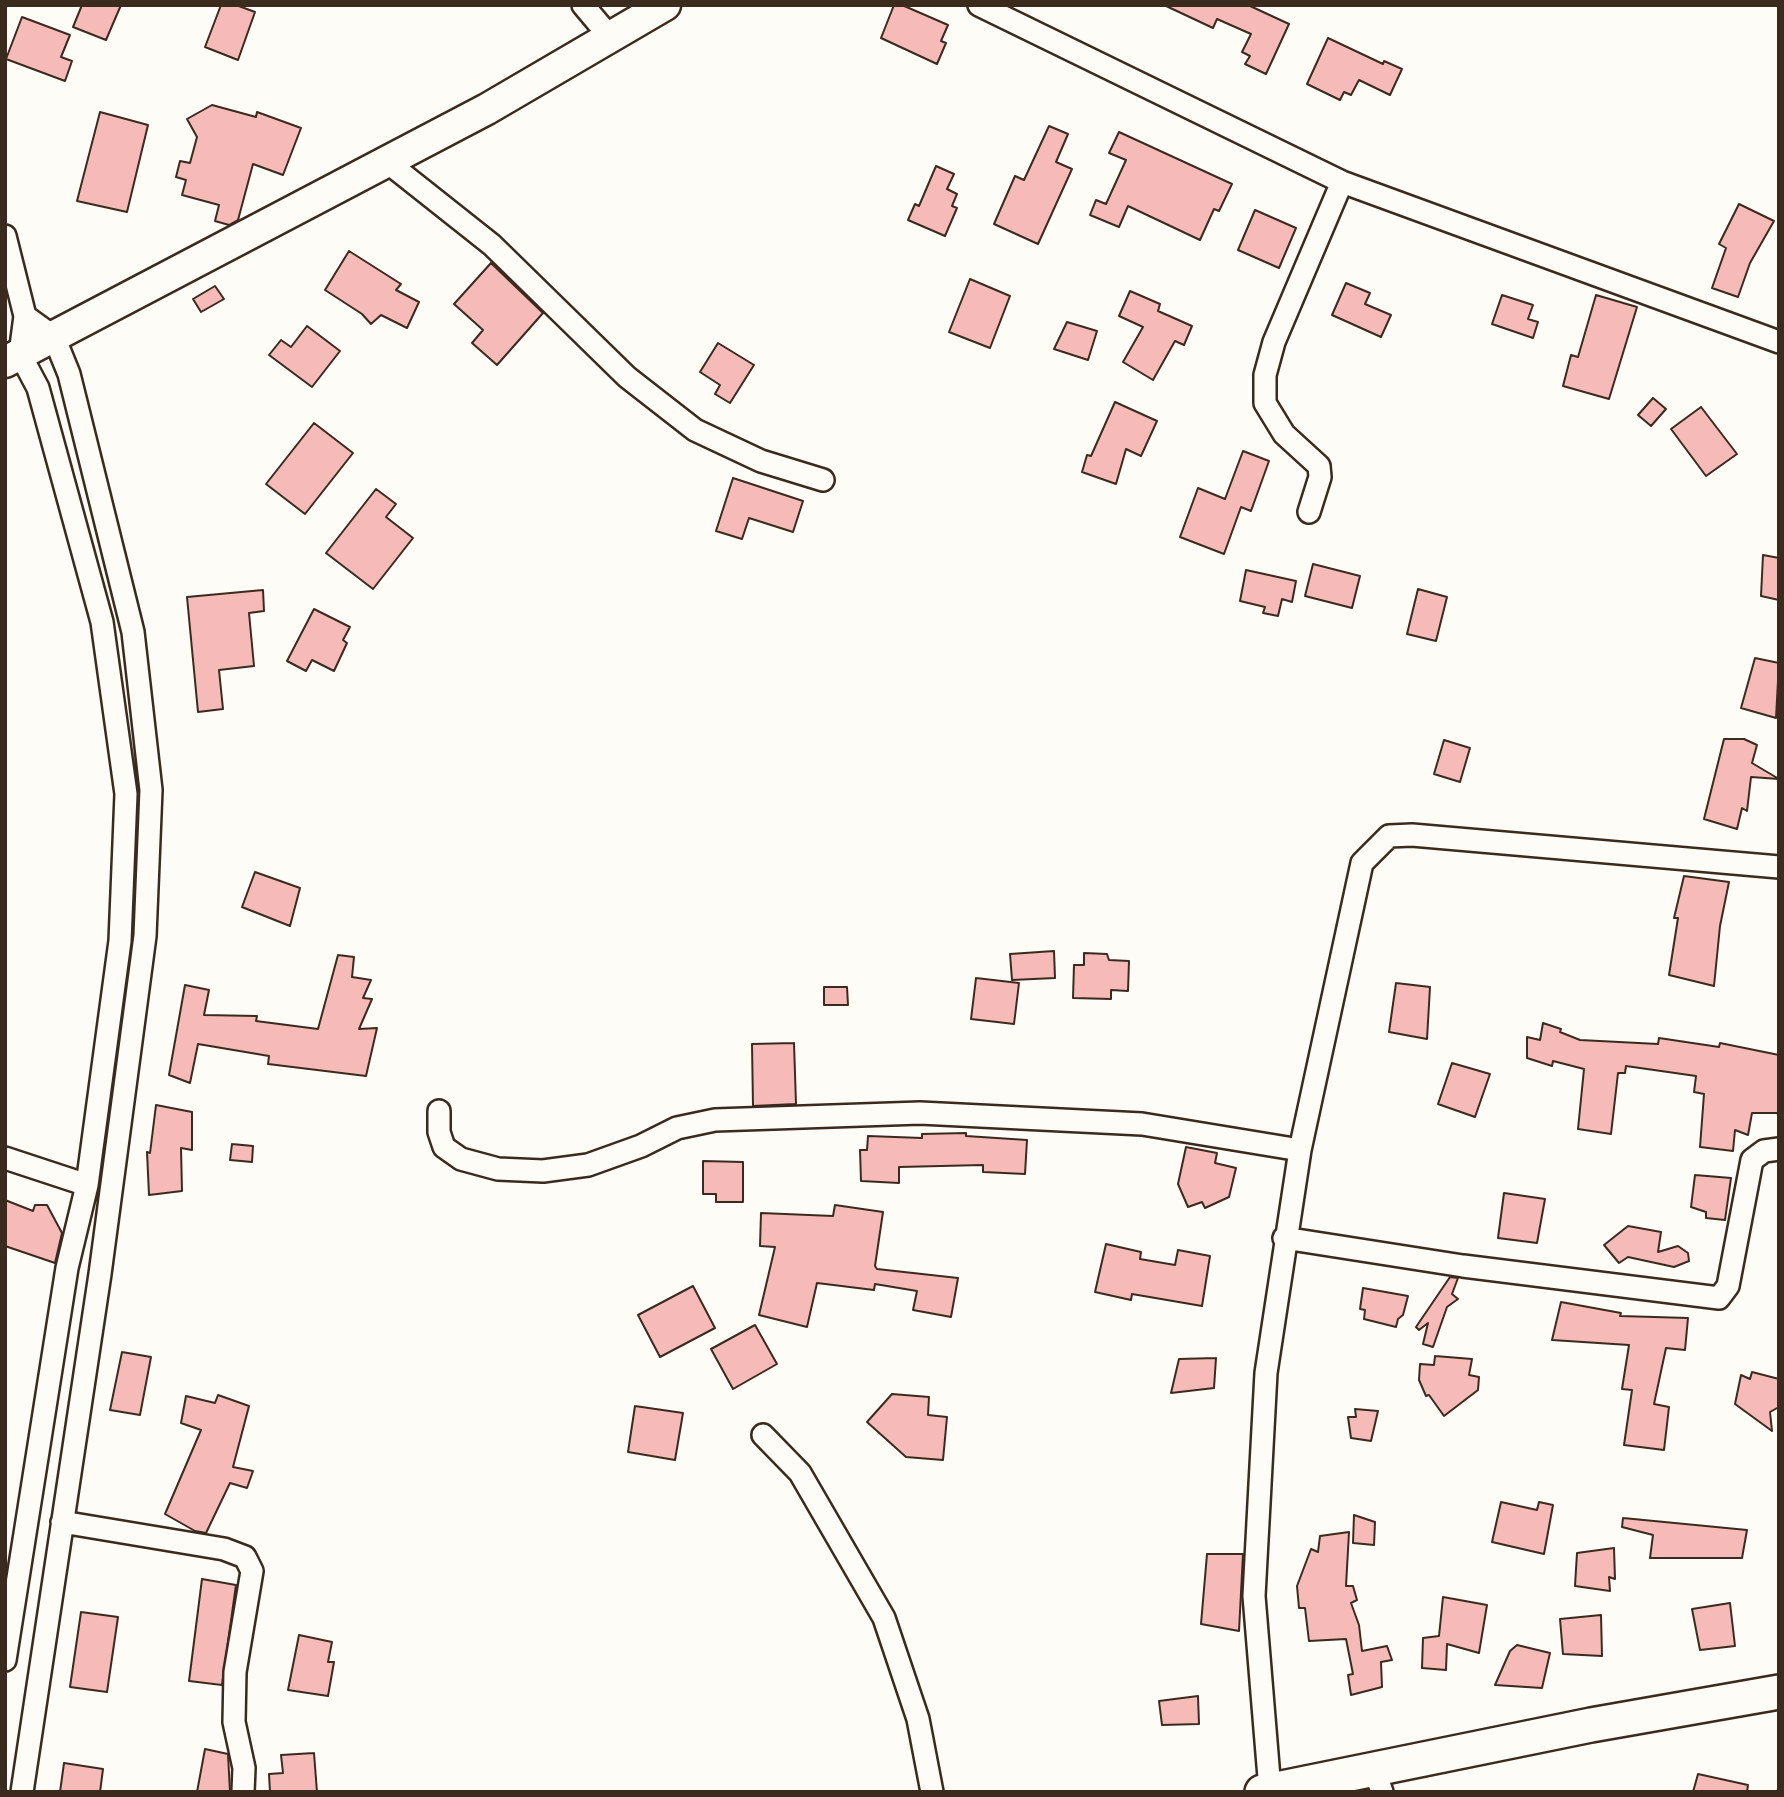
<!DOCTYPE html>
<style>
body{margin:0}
#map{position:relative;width:1784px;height:1797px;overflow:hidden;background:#fdfcf7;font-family:"Indie Flower",sans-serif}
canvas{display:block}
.frame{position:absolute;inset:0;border:7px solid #3b2a1e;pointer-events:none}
</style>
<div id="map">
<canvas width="1784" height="1797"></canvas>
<div class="frame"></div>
</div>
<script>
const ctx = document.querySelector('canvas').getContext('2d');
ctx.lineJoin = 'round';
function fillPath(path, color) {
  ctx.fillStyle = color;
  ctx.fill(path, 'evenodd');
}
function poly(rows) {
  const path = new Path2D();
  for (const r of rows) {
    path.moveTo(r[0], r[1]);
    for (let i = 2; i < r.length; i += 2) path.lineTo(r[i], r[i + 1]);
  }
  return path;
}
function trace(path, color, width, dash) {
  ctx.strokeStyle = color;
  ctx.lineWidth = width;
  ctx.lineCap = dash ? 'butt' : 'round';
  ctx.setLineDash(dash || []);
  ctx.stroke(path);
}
const building = poly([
 [82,5,121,5,106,40,73,27,82,5],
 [221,5,236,5,255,12,238,60,205,47,221,5],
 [894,5,902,5,948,25,941,41,946,43,937,64,881,38,894,5],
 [1164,5,1248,5,1289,24,1266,74,1245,64,1250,56,1242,52,1251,34,1217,19,1213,28,1164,5],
 [22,17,70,35,61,57,72,61,65,81,6,59,22,17],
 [1328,38,1383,64,1384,61,1402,69,1390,95,1359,80,1351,95,1344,92,1340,100,1307,84,1328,38],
 [212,105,256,117,257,112,301,128,283,175,253,164,238,220,229,225,215,221,219,205,182,195,186,180,176,177,180,161,190,163,197,137,187,119,212,105],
 [100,112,148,125,127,212,77,201,100,112],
 [1049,126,1068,134,1056,162,1072,169,1038,244,994,224,1015,176,1024,180,1049,126],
 [1119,132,1232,184,1219,211,1214,209,1200,240,1128,206,1119,227,1090,215,1096,200,1106,204,1126,160,1109,153,1119,132],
 [936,166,954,174,947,189,957,194,952,206,957,208,945,236,908,220,915,204,919,206,936,166],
 [1739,204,1774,221,1750,263,1738,297,1712,288,1726,248,1719,244,1739,204],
 [1255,210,1296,228,1279,268,1238,250,1255,210],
 [349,251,401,284,396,290,419,302,407,328,381,315,371,324,362,314,325,290,349,251],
 [491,263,543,313,497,365,472,343,483,330,454,304,491,263],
 [970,279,1010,296,990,348,949,332,970,279],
 [1346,283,1370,293,1365,304,1391,315,1381,337,1332,315,1346,283],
 [215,286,224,299,201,312,193,299,215,286],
 [1130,291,1160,304,1158,311,1192,326,1184,345,1175,341,1153,380,1123,362,1143,327,1119,316,1130,291],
 [1502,295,1533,305,1528,319,1538,322,1533,338,1492,324,1502,295],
 [1596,295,1637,307,1609,399,1563,386,1571,355,1578,357,1596,295],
 [1067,322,1097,331,1088,360,1054,349,1067,322],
 [307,326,340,351,312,387,269,355,281,340,291,347,307,326],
 [718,343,754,365,730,403,715,394,720,385,700,372,718,343],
 [1653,398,1666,409,1651,426,1638,415,1653,398],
 [1115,402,1157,421,1141,456,1126,449,1116,484,1082,472,1087,455,1091,456,1115,402],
 [1701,407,1737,454,1706,476,1671,429,1701,407],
 [314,423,353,453,305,514,266,484,314,423],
 [1243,451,1269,461,1251,511,1241,507,1224,554,1180,537,1198,488,1225,499,1243,451],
 [733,478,803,501,793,532,749,518,742,539,716,531,733,478],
 [376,489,396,504,386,517,413,538,373,589,326,553,376,489],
 [1763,555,1779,558,1779,600,1761,596,1763,555],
 [1313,564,1360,576,1352,608,1305,596,1313,564],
 [1246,570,1296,581,1292,602,1282,599,1278,616,1263,613,1265,607,1240,601,1246,570],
 [1418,589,1447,597,1436,641,1407,634,1418,589],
 [263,590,264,611,249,613,254,666,219,670,223,709,198,712,187,597,263,590],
 [314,609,350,627,343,640,347,643,334,671,312,660,306,671,287,661,314,609],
 [1755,658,1779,663,1776,718,1741,708,1755,658],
 [1724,739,1744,739,1757,745,1752,763,1779,779,1751,777,1747,811,1742,808,1737,829,1704,819,1724,739],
 [1444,740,1470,748,1460,782,1434,774,1444,740],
 [255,872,300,888,290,926,242,907,255,872],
 [1684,876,1729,882,1720,926,1714,986,1669,975,1678,918,1674,918,1684,876],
 [1054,951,1055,978,1012,980,1010,954,1054,951],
 [1084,953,1107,954,1109,960,1129,961,1128,991,1111,990,1111,999,1073,998,1074,965,1084,965,1084,953],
 [338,955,354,957,352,977,371,980,363,998,372,999,359,1029,377,1028,366,1076,268,1064,269,1056,198,1044,190,1083,169,1075,185,985,209,990,204,1015,257,1016,256,1021,318,1029,338,955],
 [976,978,1019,983,1014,1024,971,1019,976,978],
 [1396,983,1430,987,1427,1039,1389,1032,1396,983],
 [824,987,847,987,848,1005,824,1005,824,987],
 [1543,1023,1561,1029,1560,1032,1580,1040,1658,1044,1659,1038,1719,1047,1720,1043,1779,1055,1779,1113,1752,1113,1748,1135,1735,1130,1733,1151,1700,1147,1704,1094,1694,1092,1696,1076,1626,1066,1625,1073,1618,1073,1611,1134,1578,1129,1584,1069,1553,1061,1552,1066,1527,1058,1527,1037,1540,1040,1543,1023],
 [794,1043,796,1104,753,1106,752,1044,794,1043],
 [1452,1063,1490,1074,1475,1117,1438,1104,1452,1063],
 [156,1105,192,1112,192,1150,181,1148,182,1191,149,1195,147,1152,150,1153,156,1105],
 [966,1133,966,1136,1027,1140,1025,1174,983,1172,983,1165,899,1167,899,1183,861,1181,860,1150,867,1150,868,1136,922,1138,922,1134,966,1133],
 [232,1144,253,1146,252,1162,230,1160,232,1144],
 [1186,1147,1217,1153,1215,1163,1236,1168,1229,1197,1205,1208,1202,1202,1188,1207,1178,1184,1186,1147],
 [703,1161,743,1162,743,1202,716,1202,716,1194,703,1194,703,1161],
 [1695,1175,1731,1178,1725,1220,1706,1218,1706,1212,1691,1207,1695,1175],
 [1504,1193,1545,1199,1537,1243,1498,1238,1504,1193],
 [5,1200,33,1211,35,1205,47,1205,62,1233,55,1263,5,1246,5,1200],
 [835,1205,883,1212,875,1266,877,1269,958,1278,951,1317,913,1310,917,1291,875,1284,874,1290,817,1283,807,1327,759,1315,775,1247,760,1246,761,1213,833,1216,835,1205],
 [1628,1226,1661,1232,1658,1252,1678,1246,1688,1253,1689,1261,1674,1267,1628,1257,1619,1263,1604,1245,1628,1226],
 [1106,1244,1141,1252,1140,1259,1175,1265,1178,1250,1210,1256,1202,1306,1132,1294,1131,1300,1095,1292,1106,1244],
 [1450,1277,1458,1278,1452,1294,1458,1299,1447,1307,1433,1347,1423,1344,1428,1323,1419,1330,1416,1327,1450,1277],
 [693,1286,715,1328,660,1357,638,1315,693,1286],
 [1363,1288,1408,1296,1403,1315,1398,1319,1396,1327,1364,1319,1365,1310,1360,1309,1363,1288],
 [1561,1302,1621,1313,1620,1316,1688,1318,1685,1350,1666,1348,1654,1404,1669,1407,1664,1450,1624,1445,1632,1390,1622,1389,1629,1345,1552,1340,1561,1302],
 [755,1325,777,1364,733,1389,711,1349,755,1325],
 [122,1352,151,1357,140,1415,110,1410,122,1352],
 [1435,1356,1472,1359,1469,1375,1479,1377,1478,1390,1444,1416,1429,1395,1426,1396,1419,1380,1420,1364,1434,1365,1435,1356],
 [1216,1358,1214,1388,1171,1393,1179,1359,1216,1358],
 [1752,1372,1779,1379,1779,1407,1770,1412,1772,1431,1735,1404,1741,1375,1750,1379,1752,1372],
 [892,1394,929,1397,928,1415,947,1417,943,1460,906,1457,867,1422,892,1394],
 [218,1395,249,1406,233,1467,253,1471,247,1488,230,1483,206,1533,195,1531,165,1514,201,1430,181,1423,186,1396,215,1403,218,1395],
 [635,1406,683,1413,675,1460,628,1452,635,1406],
 [1355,1409,1378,1411,1371,1441,1351,1438,1348,1417,1356,1417,1355,1409],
 [1501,1502,1537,1510,1539,1502,1553,1505,1544,1554,1492,1542,1501,1502],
 [1354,1515,1375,1522,1374,1545,1353,1543,1354,1515],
 [1623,1518,1747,1530,1742,1558,1650,1558,1653,1535,1622,1527,1623,1518],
 [1349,1532,1346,1586,1353,1586,1357,1600,1351,1603,1359,1625,1362,1651,1387,1646,1392,1660,1381,1662,1382,1687,1351,1695,1348,1675,1353,1674,1346,1639,1309,1641,1305,1608,1299,1608,1297,1586,1311,1549,1318,1552,1320,1536,1349,1532],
 [1614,1548,1615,1579,1609,1577,1610,1591,1575,1586,1577,1553,1614,1548],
 [1207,1554,1243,1554,1239,1631,1201,1624,1207,1554],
 [202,1579,236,1585,222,1685,189,1681,202,1579],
 [1443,1597,1487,1605,1479,1653,1447,1644,1446,1670,1422,1668,1423,1638,1439,1636,1443,1597],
 [1730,1603,1735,1646,1700,1650,1692,1609,1730,1603],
 [81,1612,118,1617,107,1692,70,1687,81,1612],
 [1601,1615,1602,1656,1563,1654,1560,1619,1601,1615],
 [299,1635,332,1642,328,1662,334,1662,328,1696,288,1690,299,1635],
 [1517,1645,1550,1653,1542,1688,1495,1685,1510,1651,1517,1645],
 [1198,1696,1199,1724,1162,1725,1159,1701,1198,1696],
 [205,1749,228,1754,230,1792,197,1792,205,1749],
 [314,1753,317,1792,270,1792,269,1774,283,1773,281,1755,314,1753],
 [64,1763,103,1769,100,1792,60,1792,64,1763],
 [1698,1774,1748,1785,1747,1792,1693,1792,1698,1774]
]);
fillPath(building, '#f6bab8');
trace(building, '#3b2a1e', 2);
const street = poly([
 [583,5,610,37],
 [979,5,1342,182,1779,342],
 [386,161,492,245,627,377,695,430,761,461,823,480],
 [5,236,25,316,20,354,38,388,102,622,126,794,120,941,87,1185,67,1268,5,1660],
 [1309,512,1320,477,1319,466,1284,434,1265,403,1265,375,1274,342,1342,182],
 [439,1111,439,1132,444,1147,461,1159,498,1169,543,1171,588,1165,641,1146,677,1128,715,1120,920,1113,1142,1124,1300,1150],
 [5,1158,87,1185],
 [1284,1238,1463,1266,1719,1298,1728,1286,1752,1160,1764,1151,1779,1149],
 [763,1435,800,1473,884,1618,918,1719,932,1792],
 [62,1522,224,1549,245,1557,252,1571,235,1672,234,1722,244,1768,243,1792],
 [1374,1768,1382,1792],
 [1270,1790,1254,1596,1266,1373,1300,1150,1362,863,1389,836,1412,835,1779,867],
 [22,1792,100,1274,145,936,151,790,133,632,69,374,54,337,25,316]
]);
const secondary = poly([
 [5,362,487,109,665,5]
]);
const primary = poly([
 [1262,1792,1591,1725,1779,1692]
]);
trace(street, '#3b2a1e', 26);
trace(secondary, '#3b2a1e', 35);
trace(primary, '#3b2a1e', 38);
trace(street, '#fdfcf7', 21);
trace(secondary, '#fdfcf7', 30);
trace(primary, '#fdfcf7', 33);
</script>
